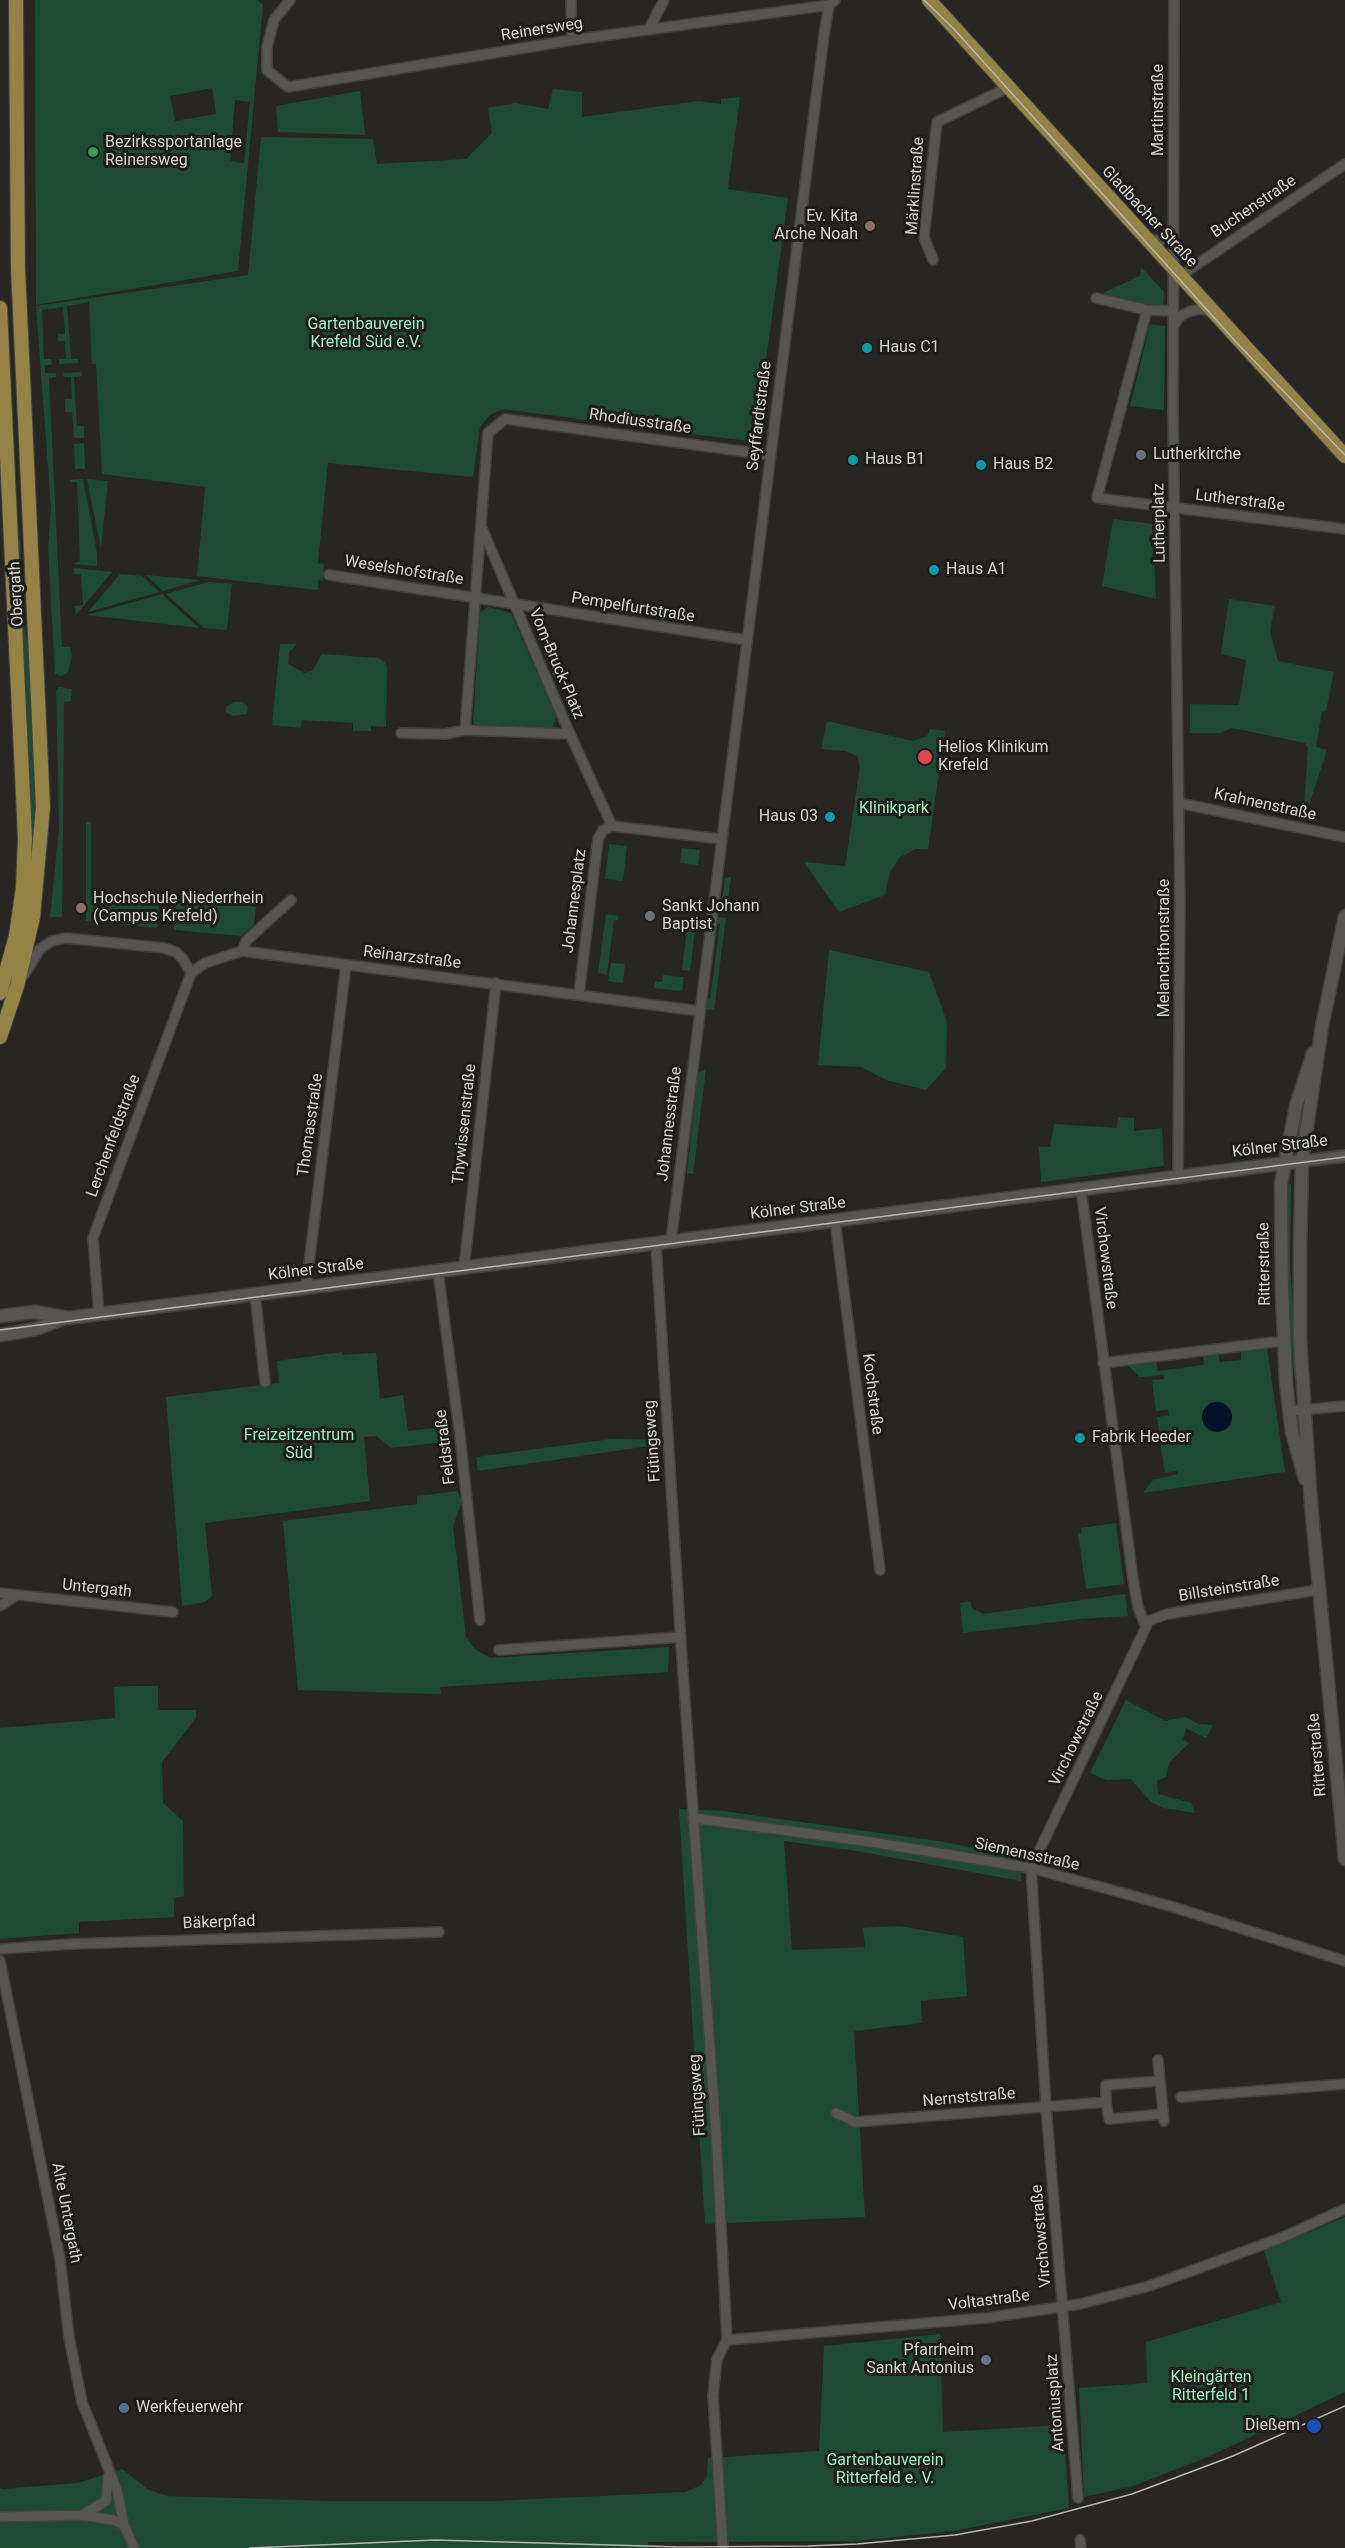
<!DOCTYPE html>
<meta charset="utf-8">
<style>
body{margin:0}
canvas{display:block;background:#272622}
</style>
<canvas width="1345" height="2548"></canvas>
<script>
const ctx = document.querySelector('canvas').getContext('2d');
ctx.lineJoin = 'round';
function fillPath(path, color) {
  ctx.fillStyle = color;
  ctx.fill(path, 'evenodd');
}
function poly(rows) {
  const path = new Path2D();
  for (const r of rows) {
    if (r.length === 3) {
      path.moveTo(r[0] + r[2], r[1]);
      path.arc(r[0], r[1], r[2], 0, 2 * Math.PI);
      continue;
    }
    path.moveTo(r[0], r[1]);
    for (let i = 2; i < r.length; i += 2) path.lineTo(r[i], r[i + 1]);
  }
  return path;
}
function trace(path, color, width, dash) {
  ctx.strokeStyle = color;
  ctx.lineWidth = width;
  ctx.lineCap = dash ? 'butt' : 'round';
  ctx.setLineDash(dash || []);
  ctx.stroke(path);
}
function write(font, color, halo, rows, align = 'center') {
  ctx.font = font + ' Roboto,sans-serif';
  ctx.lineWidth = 6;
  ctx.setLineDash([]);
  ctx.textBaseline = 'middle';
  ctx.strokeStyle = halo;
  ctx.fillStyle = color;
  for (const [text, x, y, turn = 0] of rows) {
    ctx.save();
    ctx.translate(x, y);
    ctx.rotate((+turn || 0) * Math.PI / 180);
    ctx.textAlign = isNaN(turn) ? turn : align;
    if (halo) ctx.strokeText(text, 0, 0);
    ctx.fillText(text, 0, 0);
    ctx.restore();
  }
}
fillPath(poly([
 [35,0,258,0,263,5,238,271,36,305],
 [212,88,216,114,175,121,170,96],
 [235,100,250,102,244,163,230,161],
 [553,89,582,92,582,117,699,101,721,104,721,99,740,97,728,189,788,198,755,442,503,409,491,414,480,427,473,477,328,463,318,563,324,564,323,581,318,580,318,590,197,576,205,487,102,474,96,364,92,364,89,302,67,306,71,359,78,359,78,363,59,364,59,359,66,359,65,341,58,341,58,334,65,334,63,307,42,310,44,359,51,359,52,365,45,365,45,373,56,373,56,377,49,378,62,647,70,647,72,656,68,672,62,676,55,674,48,548,51,507,36,306,248,275,261,137,373,139,377,164,466,159,492,133,488,108,515,103,548,109],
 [360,91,365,135,278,132,276,106],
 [1141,267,1164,292,1163,307,1103,296,1105,292,1140,276],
 [1150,324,1165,326,1164,410,1130,406],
 [81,372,82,376,74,377,77,426,84,426,84,438,74,438,72,412,65,412,65,399,72,399,71,377,64,377,63,373],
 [84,443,85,469,75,469,74,444],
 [83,479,97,553,97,566,73,564,80,561,77,482,70,482,70,480],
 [87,479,108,481,101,549],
 [1113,519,1152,524,1156,599,1102,586],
 [16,539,20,539,25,629,31,665,38,806,29,913,21,932],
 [74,568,112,572,76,615,75,606,83,605,81,574,74,574],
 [120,574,142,576,159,592,88,612],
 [146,575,200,580,163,591],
 [208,582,232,584,227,630,204,628,166,594],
 [162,594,199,628,87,615],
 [1229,599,1275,606,1270,630,1278,661,1334,672,1326,711,1322,712,1316,747,1327,750,1308,808,1304,807,1308,748,1305,743,1232,728,1219,733,1190,733,1190,704,1239,705,1246,660,1221,654],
 [488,607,511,613,556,716,553,727,546,729,479,726,473,723,480,613],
 [280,644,297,644,289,652,288,664,304,673,312,671,322,654,378,658,385,662,387,667,386,727,371,726,371,731,353,731,353,723,302,720,301,728,272,725],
 [59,687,72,689,71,701,64,702,62,917,50,917,59,829,56,691],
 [234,702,242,702,248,706,247,714,233,716,226,712,226,707],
 [827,721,913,741,927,736,930,729,945,731,928,849,916,849,900,857,890,872,885,895,839,912,804,862,845,866,860,767,857,756,845,751,821,749],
 [86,822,91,822,91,890,160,898,157,928,86,921],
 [609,844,627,846,623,881,605,879],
 [682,848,700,850,698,865,680,863],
 [731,877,726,914,717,913,718,907,721,906,725,878],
 [177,899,256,907,254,925,241,936,174,930],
 [606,914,618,916,618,920,614,920,607,975,598,973],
 [717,917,726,918,714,1010,705,1009,706,1000,710,999,720,924,716,923],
 [687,928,695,929,690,971,682,970],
 [829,950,929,972,947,1022,946,1068,926,1090,886,1080,861,1067,818,1065],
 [611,963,625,964,623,983,608,981],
 [663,975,684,977,682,991,654,988,655,981,662,982],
 [706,1069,693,1174,687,1173,698,1073],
 [1118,1117,1134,1118,1134,1131,1162,1128,1164,1166,1041,1182,1039,1147,1050,1147,1054,1124,1117,1128],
 [1291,1184,1290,1265,1298,1377,1294,1377,1286,1265,1286,1185],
 [1267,1347,1285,1472,1143,1493,1153,1480,1178,1474,1177,1471,1165,1473,1160,1442,1173,1440,1173,1437,1172,1434,1160,1436,1157,1417,1169,1415,1168,1410,1156,1411,1152,1380,1164,1379,1164,1375,1140,1377,1127,1365,1156,1362,1158,1371,1204,1365,1203,1356,1218,1354,1220,1362,1241,1360,1241,1352],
 [342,1352,342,1355,376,1353,380,1399,403,1395,408,1431,449,1426,451,1441,391,1448,376,1436,364,1437,370,1501,205,1523,212,1596,205,1602,182,1606,166,1397,279,1383,277,1361],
 [611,1439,655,1440,656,1445,478,1471,476,1457],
 [457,1491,462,1501,453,1526,466,1637,475,1649,490,1658,669,1647,668,1672,440,1687,441,1694,298,1690,283,1521,417,1504,417,1496],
 [1116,1523,1124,1584,1086,1589,1078,1534,1082,1533,1081,1528],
 [1125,1594,1128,1616,1080,1619,963,1633,960,1603,970,1601,972,1608,983,1614],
 [132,1686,158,1686,158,1710,196,1710,196,1718,162,1762,163,1803,183,1821,184,1896,174,1898,174,1917,79,1922,79,1933,0,1939,0,1728,115,1718,114,1687],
 [1126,1700,1165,1721,1185,1717,1198,1724,1213,1725,1206,1738,1186,1728,1183,1740,1189,1743,1169,1763,1166,1777,1157,1781,1158,1794,1191,1803,1195,1813,1164,1808,1152,1803,1131,1779,1107,1780,1090,1773],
 [679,1809,723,1811,944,1842,1022,1858,1021,1881,857,1851,784,1841,792,1950,865,1947,863,1928,899,1926,963,1937,967,1996,921,2001,922,2023,854,2031,865,2217,705,2224],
 [1345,2217,1345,2392,1208,2457,1133,2486,1084,2497,1079,2388,1147,2383,1146,2342,1281,2302,1264,2251],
 [940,2334,943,2432,1063,2425,1069,2508,954,2531,856,2541,648,2542,648,2548,0,2548,0,2487,2,2489,78,2483,122,2469,149,2490,168,2496,331,2501,495,2501,685,2492,701,2485,707,2476,708,2458,819,2451,824,2346]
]), '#1d4935');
fillPath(poly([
 [1217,1417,15]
]), '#001128');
const minor = poly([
 [290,0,274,20,267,47,267,70,288,87,572,40,829,5],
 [571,0,572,40],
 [1174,0,1173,413,1180,901,1178,1177],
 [649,29,664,0],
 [1147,239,1160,241,1171,233,1173,226],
 [933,260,924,237,937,122,1009,87],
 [1179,280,1183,274,1345,164],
 [1096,298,1147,310,1173,311],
 [1147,310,1097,498,1345,529],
 [1174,325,1179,317,1188,312,1200,309,1212,311],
 [329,575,747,640],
 [465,730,488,433,505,419,770,455],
 [401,733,445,734,465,730,570,734,481,526],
 [570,734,612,826],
 [1179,803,1345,837],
 [242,951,247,940,291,900],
 [24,975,40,949,52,941,66,938,164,948,176,952,183,959,191,973,205,963,242,951,699,1011],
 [579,994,598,839,603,830,612,826,721,839],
 [835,1221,880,1570],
 [671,1241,824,35,829,5,835,0],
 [656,1244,681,1644,716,2132,727,2340,717,2359,713,2395,723,2548],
 [464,1268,496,983],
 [438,1271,460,1436,480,1620],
 [306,1288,346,965],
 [255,1295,265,1382],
 [99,1315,93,1238,191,973],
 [1103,1363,1283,1341],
 [1289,1411,1345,1406],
 [0,1593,173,1612],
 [0,1606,17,1595],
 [1146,1622,1167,1614,1318,1590],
 [499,1650,681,1637],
 [693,1818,871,1842,1031,1868,1170,1906,1345,1961],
 [0,1949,71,1944,439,1932],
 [0,1961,60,2259,69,2337,82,2402,117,2490,124,2525,134,2548],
 [1158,2060,1164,2121],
 [1160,2081,1106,2085,1106,2102,1109,2119,1162,2114],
 [1181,2097,1345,2084],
 [836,2113,855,2122,1106,2102],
 [727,2340,986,2318,1080,2304,1149,2286,1199,2268,1281,2238,1345,2209],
 [1078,2498,1046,2106,1031,1868,1146,1627,1138,1607,1133,1579,1081,1189],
 [82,2515,106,2501,108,2477],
 [0,2517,81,2515,113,2520,124,2525],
 [1080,2540,1081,2548]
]);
const tertiary = poly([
 [1302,1161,1345,1156]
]);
const secondary = poly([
 [1345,916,1322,1026,1302,1161,1300,1248,1300,1340,1311,1504,1345,1859],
 [0,1316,35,1312,68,1318,1302,1161],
 [0,1335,36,1329,62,1319],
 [1305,1479,1292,1432,1286,1384,1282,1292,1281,1184,1296,1106,1313,1053]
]);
const primary = poly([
 [929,0,1345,456],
 [0,308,25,838,23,887,16,936,0,993],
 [0,1037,17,986,33,917,43,807,18,269,16,0]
]);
trace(minor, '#43423f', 12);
trace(tertiary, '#43423f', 14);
trace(secondary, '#43423f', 15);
trace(primary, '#43423f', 16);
trace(minor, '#565551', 9);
trace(tertiary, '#565551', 10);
trace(secondary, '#565551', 12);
trace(primary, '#948247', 14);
trace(poly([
 [924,0,953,28,1236,342,1345,455],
 [0,1330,1345,1157],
 [250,2548,435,2540,681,2547,808,2546,857,2544,955,2535,1032,2521,1132,2494,1233,2456,1345,2406]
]), '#b8b7b4', 1.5);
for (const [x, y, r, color] of [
 [93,152,6,"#2e9e5b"],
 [870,226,6,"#8d6e63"],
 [867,348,6,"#0f9aa8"],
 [1141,455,6,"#6b7280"],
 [853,460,6,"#0f9aa8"],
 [981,465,6,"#0f9aa8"],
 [934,570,6,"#0f9aa8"],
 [925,757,8,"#e0444e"],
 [830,817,6,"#0f9aa8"],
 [81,908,6,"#8d6e63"],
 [650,916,6,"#6b7280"],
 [1080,1438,6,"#0f9aa8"],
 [986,2360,6,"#6b7280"],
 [124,2408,6,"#5c6f8a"],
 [1314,2426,8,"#1a4fb4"]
]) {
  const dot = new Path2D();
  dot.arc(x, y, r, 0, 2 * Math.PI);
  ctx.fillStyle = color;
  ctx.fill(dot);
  trace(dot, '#1e1d19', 2);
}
write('16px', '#d4d3d0', '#1e1d19', [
 ["Reinersweg",542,30,-9],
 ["Martinstraße",1159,110,-90],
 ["Märklinstraße",916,186,-86],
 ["Buchenstraße",1254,207,-34],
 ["Gladbacher Straße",1149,217,47],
 ["Seyffardtstraße",760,416,-83],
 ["Rhodiusstraße",640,422,8],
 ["Lutherstraße",1240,501,7],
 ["Lutherplatz",1160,523,-91],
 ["Weselshofstraße",404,571,9],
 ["Obergath",17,594,-93],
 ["Pempelfurtstraße",633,608,9],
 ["Vom-Bruck-Platz",556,664,67],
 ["Krahnenstraße",1265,805,12],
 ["Johannesplatz",575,901,-83],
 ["Melanchthonstraße",1165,948,-90],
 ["Reinarzstraße",412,958,7],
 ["Thywissenstraße",465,1124,-84],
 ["Johannesstraße",670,1124,-83],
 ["Thomasstraße",311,1125,-82],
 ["Lerchenfeldstraße",114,1136,-70],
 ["Kölner Straße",1280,1147,-7],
 ["Kölner Straße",798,1209,-7],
 ["Virchowstraße",1105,1258,83],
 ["Ritterstraße",1265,1264,-91],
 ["Kölner Straße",316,1270,-7],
 ["Kochstraße",872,1394,83],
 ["Fütingsweg",653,1441,-94],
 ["Feldstraße",446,1447,-97],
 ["Untergath",97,1589,6],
 ["Billsteinstraße",1229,1589,-9],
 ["Virchowstraße",1077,1739,-64],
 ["Ritterstraße",1318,1755,-95],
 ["Siemensstraße",1027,1855,12],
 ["Bäkerpfad",219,1923,-2],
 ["Fütingsweg",698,2095,-94],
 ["Nernststraße",969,2098,-5],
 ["Alte Untergath",66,2213,79],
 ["Virchowstraße",1042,2236,-95],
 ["Voltastraße",989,2301,-7],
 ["Antoniusplatz",1056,2403,-94]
]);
write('16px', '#d4d3d0', '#1e1d19', [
 ["Bezirkssportanlage",105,143],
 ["Reinersweg",105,161],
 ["Ev. Kita",858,217,"right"],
 ["Arche Noah",858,235,"right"],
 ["Haus C1",879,348],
 ["Lutherkirche",1153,455],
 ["Haus B1",865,460],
 ["Haus B2",993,465],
 ["Haus A1",946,570],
 ["Helios Klinikum",938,748],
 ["Krefeld",938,766],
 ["Haus 03",818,817,"right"],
 ["Hochschule Niederrhein",93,899],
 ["(Campus Krefeld)",93,917],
 ["Sankt Johann",662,907],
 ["Baptist",662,925],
 ["Fabrik Heeder",1092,1438],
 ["Pfarrheim",974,2351,"right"],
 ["Sankt Antonius",974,2369,"right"],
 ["Werkfeuerwehr",136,2408],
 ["Dießem",1300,2426,"right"]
], 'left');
write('16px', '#9dedc5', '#1e1d19', [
 ["Gartenbauverein",366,325],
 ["Krefeld Süd e.V.",366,343],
 ["Klinikpark",894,809],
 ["Freizeitzentrum",299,1436],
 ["Süd",299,1454],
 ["Kleingärten",1211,2378],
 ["Ritterfeld 1",1211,2396],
 ["Gartenbauverein",885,2461],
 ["Ritterfeld e. V.",885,2479]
]);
</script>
